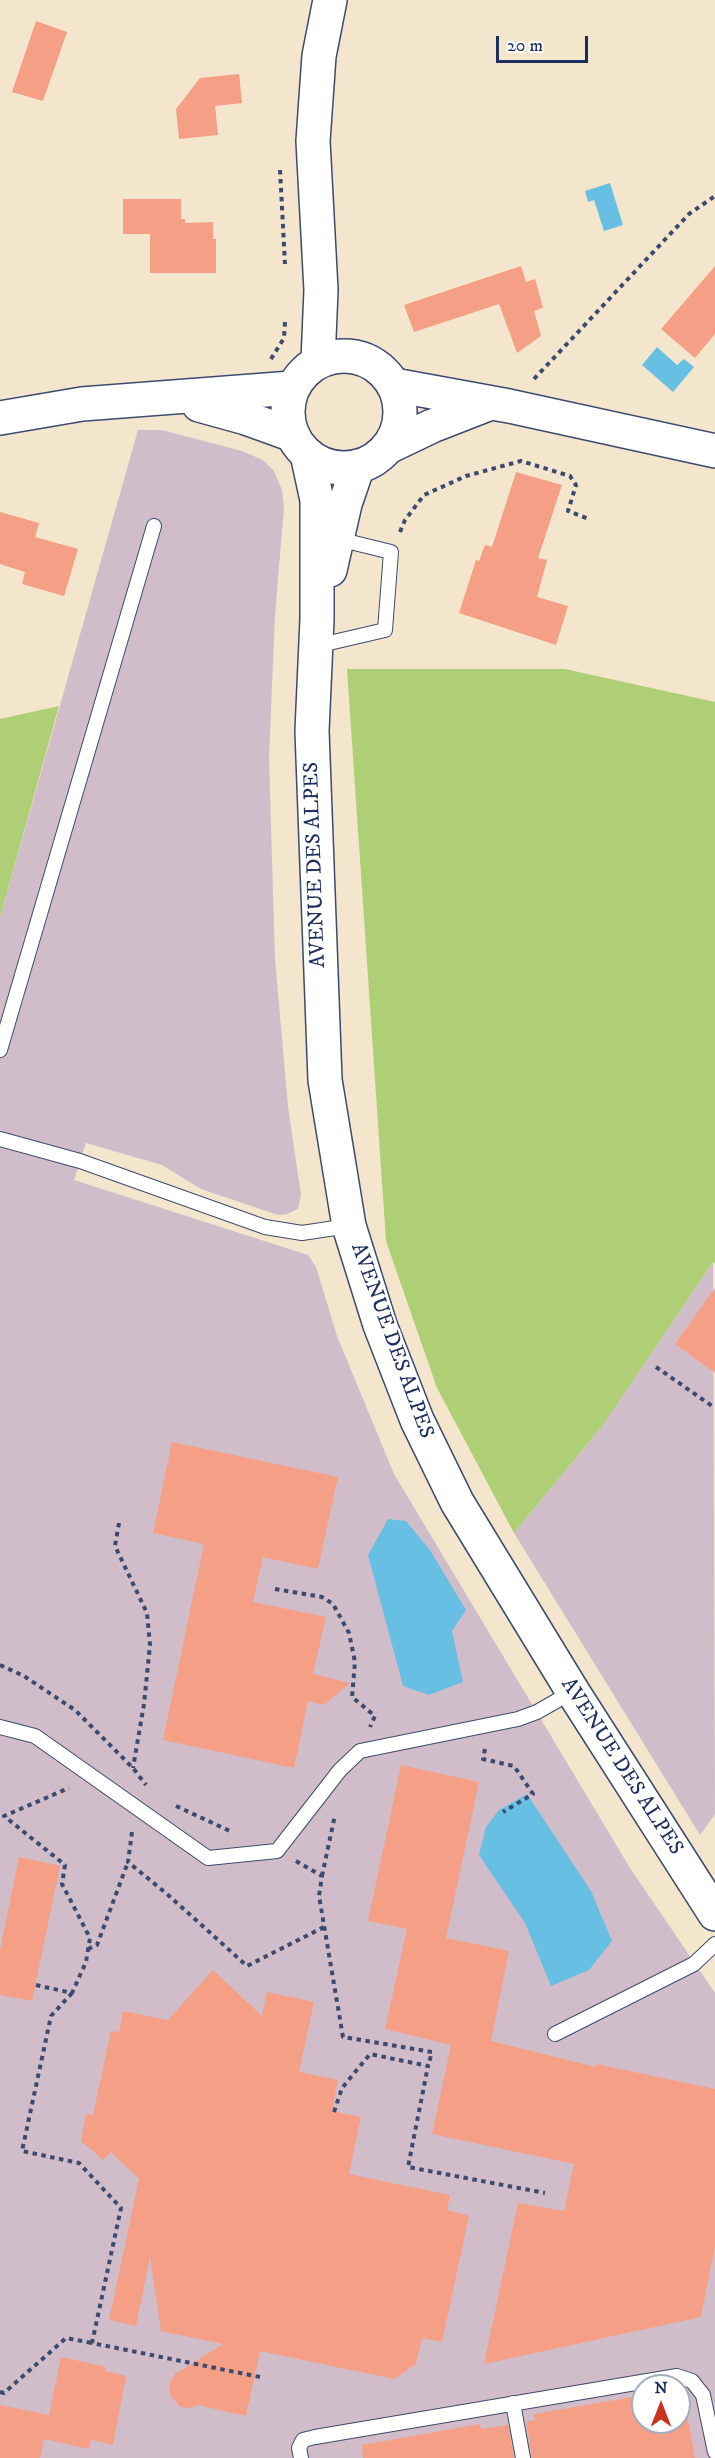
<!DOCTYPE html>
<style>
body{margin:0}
#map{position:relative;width:715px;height:2458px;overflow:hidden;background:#f4e5cd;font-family:"IM FELL DW Pica",serif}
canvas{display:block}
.north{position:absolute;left:631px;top:2374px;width:60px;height:60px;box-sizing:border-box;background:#fff;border:2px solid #a4acbf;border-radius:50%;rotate:0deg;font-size:16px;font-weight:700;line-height:24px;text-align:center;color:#1b2f5e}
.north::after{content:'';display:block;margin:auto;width:21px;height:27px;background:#c8321e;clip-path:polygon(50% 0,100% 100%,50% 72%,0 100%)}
.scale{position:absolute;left:496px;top:36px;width:92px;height:27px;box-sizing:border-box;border:3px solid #1b2f5e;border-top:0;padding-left:8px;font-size:18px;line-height:21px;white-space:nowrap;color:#1b2f5e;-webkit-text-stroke:4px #fff;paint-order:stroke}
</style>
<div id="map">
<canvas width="715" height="2458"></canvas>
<div class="north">N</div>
<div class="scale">20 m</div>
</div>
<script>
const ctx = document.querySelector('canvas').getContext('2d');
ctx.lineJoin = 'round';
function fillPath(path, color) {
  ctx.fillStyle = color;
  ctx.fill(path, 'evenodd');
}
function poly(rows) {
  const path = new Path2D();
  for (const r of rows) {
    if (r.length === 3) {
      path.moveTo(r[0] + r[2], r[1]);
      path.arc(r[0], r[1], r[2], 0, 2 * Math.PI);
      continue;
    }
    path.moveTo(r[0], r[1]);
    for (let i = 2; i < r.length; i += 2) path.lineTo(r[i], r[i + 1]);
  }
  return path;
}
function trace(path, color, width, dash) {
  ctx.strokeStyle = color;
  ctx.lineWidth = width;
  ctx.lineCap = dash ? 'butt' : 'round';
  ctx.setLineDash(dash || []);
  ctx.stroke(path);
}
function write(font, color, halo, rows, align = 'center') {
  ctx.font = font + ' "IM FELL DW Pica",serif';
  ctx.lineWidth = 4.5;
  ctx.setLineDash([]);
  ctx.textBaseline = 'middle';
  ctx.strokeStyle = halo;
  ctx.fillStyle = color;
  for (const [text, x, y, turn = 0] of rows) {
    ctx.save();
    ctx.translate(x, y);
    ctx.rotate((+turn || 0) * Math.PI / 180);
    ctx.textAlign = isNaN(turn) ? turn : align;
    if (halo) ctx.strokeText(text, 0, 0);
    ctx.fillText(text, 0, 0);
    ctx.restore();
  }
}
fillPath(poly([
 [138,430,162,430,242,451,263,460,274,471,282,490,284,508,275,615,269,758,275,959,288,1107,301,1195,298,1209,287,1214,278,1215,201,1189,162,1165,86,1143,74,1180,308,1255,316,1267,337,1336,394,1474,630,1868,715,1993,715,2458,0,2458,0,917],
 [643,2386,679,2386,679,2422,643,2422],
 [713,1262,715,1814,700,1835,514,1533,603,1425]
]), '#d1bdc9');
fillPath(poly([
 [347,669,565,669,715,702,715,1263,713,1262,603,1425,514,1533,437,1388,386,1241],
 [59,706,0,917,0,719]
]), '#afcf77');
fillPath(poly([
 [610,183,623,225,604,231,594,200,588,202,585,191],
 [657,347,677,365,684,359,694,367,673,392,642,365],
 [388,1519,406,1521,430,1550,466,1610,452,1631,463,1682,429,1695,403,1686,368,1555],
 [527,1794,591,1891,612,1941,589,1970,551,1986,525,1923,479,1855,486,1827,499,1810]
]), '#67c0e4');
fillPath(poly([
 [36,21,67,32,43,101,12,92],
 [239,74,242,103,215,106,218,135,179,139,176,109,200,78],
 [123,199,181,199,181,219,185,219,185,223,213,222,213,239,216,239,216,273,150,273,150,234,123,234],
 [521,266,526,282,535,279,543,308,534,311,541,336,517,353,499,304,414,332,404,305],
 [715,266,715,334,695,358,661,329],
 [516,472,562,485,538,558,547,560,537,597,568,606,556,645,459,613,476,560,479,561,485,545,492,547],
 [0,512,39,523,35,537,78,549,64,596,22,584,25,572,0,564],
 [715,1288,715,1373,675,1344],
 [172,1442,338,1477,318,1569,263,1557,253,1602,326,1617,313,1674,350,1683,324,1705,308,1701,294,1768,163,1740,204,1544,153,1533],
 [401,1765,479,1782,446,1938,509,1951,491,2041,596,2067,596,2064,715,2089,715,2246,701,2317,484,2364,518,2203,564,2211,574,2164,432,2134,451,2045,385,2029,407,1929,368,1921],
 [19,1857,60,1866,32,2001,0,1995,0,1950],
 [213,1970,262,2016,267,1992,314,2002,299,2072,338,2080,332,2111,361,2117,349,2174,450,2195,447,2210,469,2216,442,2342,422,2338,416,2364,394,2379,260,2351,246,2416,197,2405,190,2408,181,2407,171,2397,169,2384,175,2374,223,2344,161,2331,150,2257,136,2326,109,2320,139,2179,111,2152,103,2160,81,2141,86,2114,93,2115,111,2031,119,2032,123,2011,168,2020],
 [61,2357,106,2367,105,2371,126,2376,113,2445,91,2440,89,2449,44,2439,40,2458,0,2458,0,2405,49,2415],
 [682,2387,695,2458,532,2458,526,2422,535,2420,534,2414,643,2395,643,2422,679,2422,679,2388],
 [480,2424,481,2429,508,2425,514,2458,363,2458,362,2445]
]), '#f59f87');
const lane = poly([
 [316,646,385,630,391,552,338,539],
 [0,1050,154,526],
 [0,1139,80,1161,265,1227,302,1233,348,1226],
 [0,1727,35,1736,208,1858,277,1851,340,1770,360,1751,518,1719,537,1712,572,1692],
 [555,2034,694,1964,715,1944],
 [513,2403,523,2458],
 [301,2458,299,2448,303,2440,315,2437,677,2376,692,2381,703,2395,715,2452]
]);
const secondary = poly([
 [394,385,509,406,715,451],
 [199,405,246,418,293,435],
 [0,418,82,404,292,388],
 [388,447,432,426,491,403]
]);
const primary = poly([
 [344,412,56],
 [318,361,321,290,313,141,319,56,330,0],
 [307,454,317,500,317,619,312,731,325,1080,349,1226,380,1325,417,1420,457,1502,573,1692,715,1914],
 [330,570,345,504,358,466]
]);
trace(lane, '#3c4a6f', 16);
trace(secondary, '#3c4a6f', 36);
trace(primary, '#3c4a6f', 36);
trace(poly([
 [280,170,285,264],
 [271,359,284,338,285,322],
 [534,379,689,214,715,196],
 [400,532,405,520,424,495,466,476,521,461,570,476,576,485,568,511,589,519],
 [656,1367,715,1408],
 [119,1523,115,1546,147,1613,150,1645,144,1704,133,1768],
 [275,1589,322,1597,333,1604,349,1633,355,1662,352,1697,375,1716,370,1727],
 [0,1665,24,1676,75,1710,133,1768,146,1785],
 [485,1749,483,1759,514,1766,533,1794,503,1812],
 [176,1806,232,1832],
 [132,1832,128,1862,167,1894,247,1966,324,1927],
 [296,1861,322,1876,319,1896,343,2037,432,2052,428,2066],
 [322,1876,335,1815],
 [88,1949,97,1945,128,1862],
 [36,1985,72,1993,86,1962,90,1938,62,1884,65,1865,4,1816,69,1788],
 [72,1993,51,2016,22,2151,79,2163,121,2208,92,2343,260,2377],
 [334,2112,342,2088,370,2054,428,2066,408,2167,545,2193],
 [0,2392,4,2393,66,2338,92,2343]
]), '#3c4a6f', 4, [4.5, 4.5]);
trace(lane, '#fff', 14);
trace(secondary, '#fff', 33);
trace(primary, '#fff', 33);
write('21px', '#1b2f5e', '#fff', [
 ["AVENUE DES ALPES",316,865,-92],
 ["AVENUE DES ALPES",391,1341,70],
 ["AVENUE DES ALPES",621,1767,57]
]);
</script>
